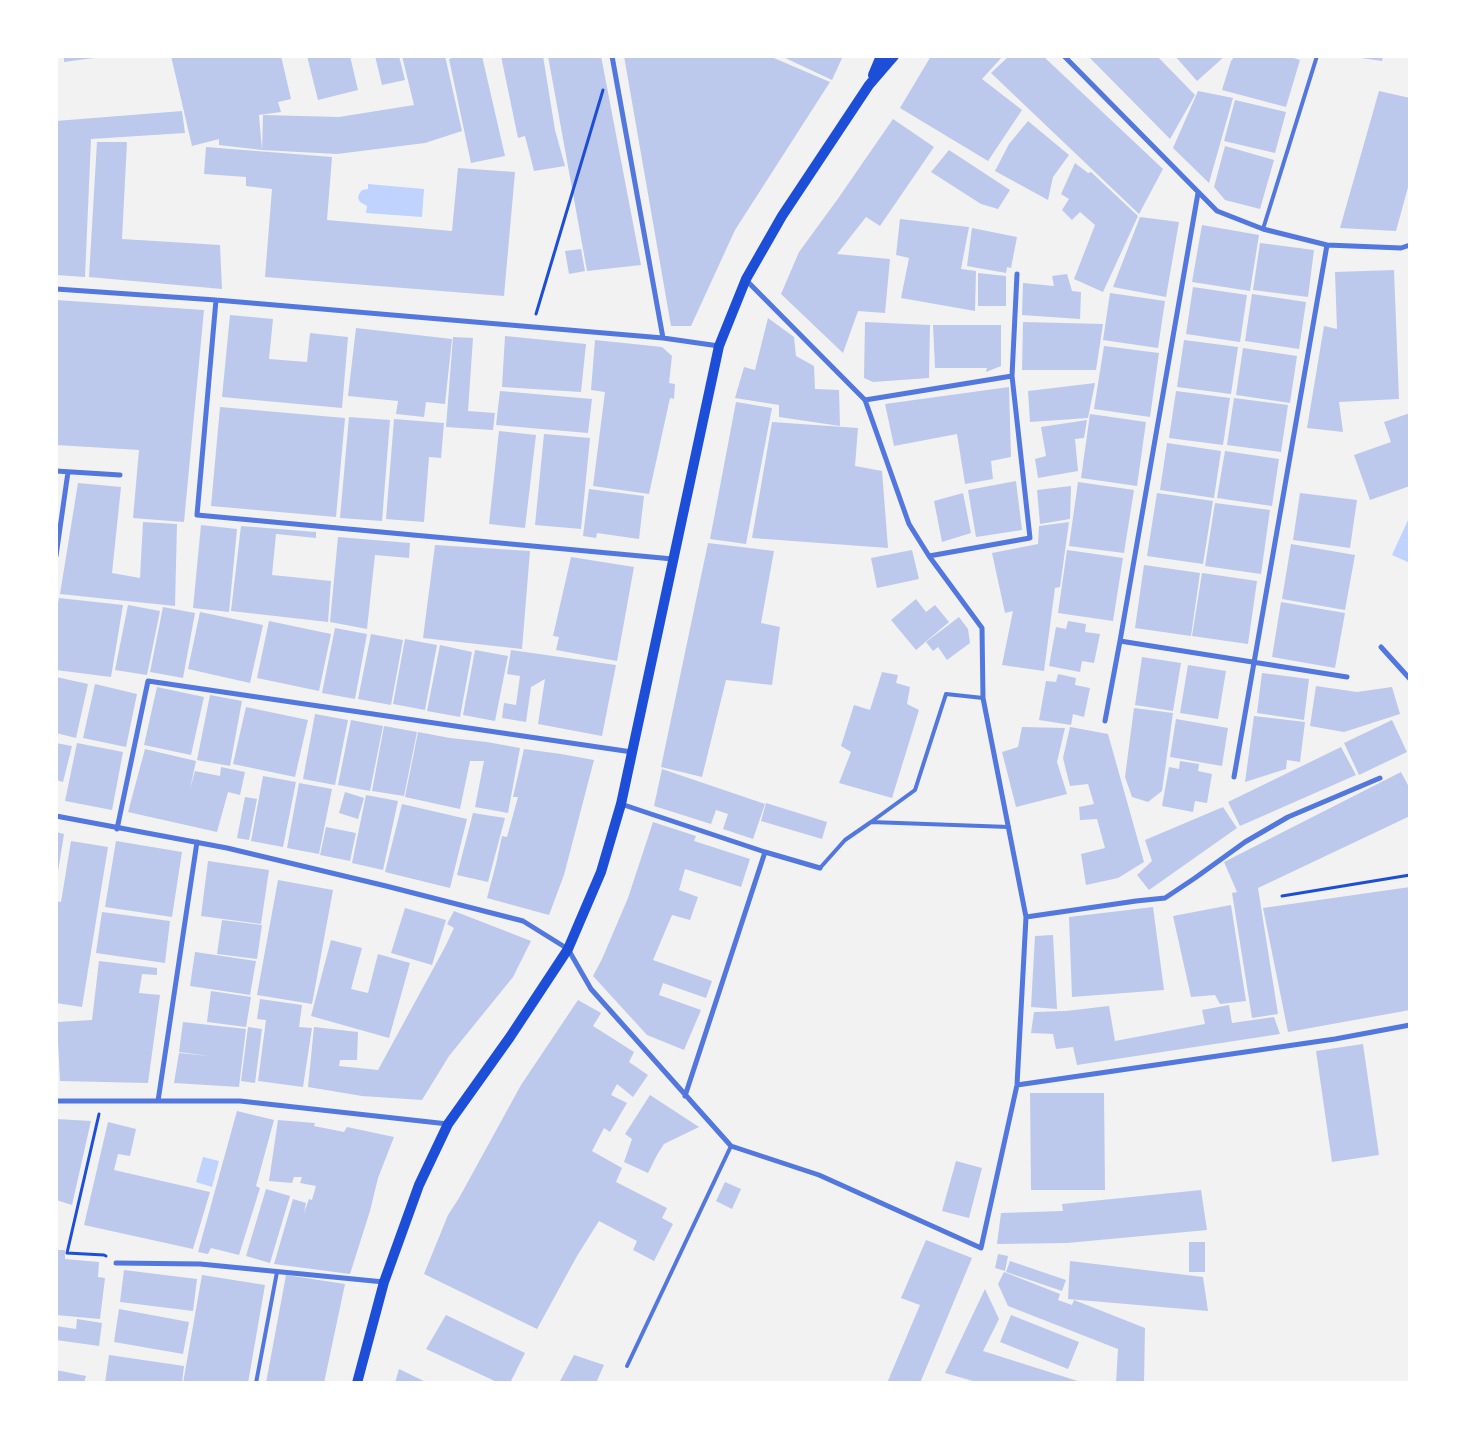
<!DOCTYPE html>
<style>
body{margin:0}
#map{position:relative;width:1466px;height:1439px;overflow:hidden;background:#f2f2f2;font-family:Helvetica,sans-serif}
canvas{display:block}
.frame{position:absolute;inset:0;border:58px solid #fff;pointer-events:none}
</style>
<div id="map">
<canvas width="1466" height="1439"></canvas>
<div class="frame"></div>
</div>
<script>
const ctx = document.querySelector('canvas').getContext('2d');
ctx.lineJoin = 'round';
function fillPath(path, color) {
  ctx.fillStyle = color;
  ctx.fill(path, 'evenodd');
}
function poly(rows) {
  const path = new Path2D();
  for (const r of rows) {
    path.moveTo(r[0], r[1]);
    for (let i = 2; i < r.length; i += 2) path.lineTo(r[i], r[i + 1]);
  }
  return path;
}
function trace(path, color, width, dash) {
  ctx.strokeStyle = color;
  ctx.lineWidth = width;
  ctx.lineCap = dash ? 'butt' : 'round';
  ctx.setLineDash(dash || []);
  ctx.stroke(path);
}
fillPath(poly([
 [368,184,424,189,422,217,366,213,367,206,360,202,358,198,359,194,362,190,368,189],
 [1408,520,1410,521,1410,563,1392,555],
 [203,1157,219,1161,212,1187,196,1182]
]), '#bfd3fe');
fillPath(poly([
 [64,56,101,56,101,57,64,62],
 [171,56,281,56,291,99,278,102,281,112,259,115,262,150,219,145,219,139,192,146],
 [307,56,350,56,358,90,318,100],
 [375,56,399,56,405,80,382,85],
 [402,56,445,56,462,131,425,143,337,154,262,150,263,115,339,117,414,105],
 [458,56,482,56,505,156,471,163,449,59],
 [501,56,543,56,555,130,565,166,534,171,525,136,518,138],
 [548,56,601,56,641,265,587,271],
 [624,56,769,56,830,82,735,230,691,326,671,326],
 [781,56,843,56,832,80],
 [931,56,1003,56,982,79,1022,110,988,161,900,108],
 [1009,56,1043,56,1163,169,1139,214,991,73],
 [1088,56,1157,56,1195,95,1170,139],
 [1175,56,1225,56,1197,81],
 [1235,56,1287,56,1300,60,1286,107,1222,90,1231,61],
 [1354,56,1383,56,1382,61,1354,57],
 [1198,91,1233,98,1209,183,1173,148],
 [1379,91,1410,98,1410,180,1396,231,1340,228],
 [1235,100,1286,112,1275,153,1224,141],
 [182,111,185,133,91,139,85,277,56,275,56,121],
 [893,119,934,147,880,226,866,217,837,254,890,259,885,313,858,311,843,353,781,294,799,252,837,200],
 [1028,121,1069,155,1053,177,1048,200,995,171,1009,144],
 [97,142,127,142,122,239,220,245,222,289,89,277],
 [1225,146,1274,160,1260,209,1225,200,1214,187],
 [206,147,332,157,327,220,452,231,458,168,515,172,504,296,265,277,272,189,246,186,246,177,204,174],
 [949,150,1010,190,998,209,981,204,931,172],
 [1075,163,1088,173,1091,172,1138,216,1103,292,1074,279,1095,225,1080,212,1072,220,1062,210,1069,199,1061,194],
 [1140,217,1179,222,1166,297,1113,287],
 [900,219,969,227,961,269,976,271,975,311,901,298,909,258,896,255],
 [1202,225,1259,235,1250,291,1192,282],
 [972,228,1017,237,1011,268,1007,267,1006,273,967,266],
 [1260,243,1314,250,1308,297,1253,290],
 [581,249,585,271,569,274,565,251],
 [1394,270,1399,399,1339,402,1343,432,1307,428,1324,326,1337,329,1335,272],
 [978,273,1006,276,1006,306,978,306],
 [1067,274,1072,291,1081,292,1080,319,1022,315,1023,283,1054,286,1052,276],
 [1193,287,1247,295,1240,342,1186,334],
 [1110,293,1165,301,1158,348,1103,340],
 [1252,294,1306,302,1299,349,1245,341],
 [56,300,204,310,184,522,133,518,139,450,56,445],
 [230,315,273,319,269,359,307,362,310,333,348,337,342,408,222,397],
 [768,318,794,337,796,356,814,366,815,389,839,390,840,426,779,417,779,405,735,398,744,367,755,370],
 [865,322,930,325,929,378,873,382,864,378],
 [1023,322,1103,324,1096,370,1022,370],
 [933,325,1001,325,1001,366,986,372,987,368,935,368],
 [356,328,452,339,445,404,426,402,424,417,396,414,398,401,348,396],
 [505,336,586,344,581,392,502,387],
 [453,337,473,338,468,411,495,413,493,430,446,427],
 [595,340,662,347,672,356,669,383,675,384,674,399,670,398,649,494,593,486,605,392,591,390],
 [1184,340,1238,347,1231,394,1177,387],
 [1104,346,1159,353,1150,417,1094,409],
 [1243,348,1297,356,1290,403,1236,395],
 [1095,383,1088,418,1030,422,1028,391],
 [1009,387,1011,457,991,461,993,479,965,484,957,434,894,446,885,404],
 [500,391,592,399,588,433,496,425],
 [1176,391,1230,398,1223,445,1169,438],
 [1234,398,1288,405,1281,452,1227,445],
 [736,402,772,408,746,544,710,539],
 [220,407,345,418,336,517,211,506],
 [1410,413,1410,486,1370,500,1354,455,1391,442,1384,422],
 [1090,414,1146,422,1137,486,1081,478],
 [349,417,390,420,382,521,340,518],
 [394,419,444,423,441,458,429,457,424,522,386,519],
 [1087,420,1084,438,1075,439,1078,471,1038,478,1035,459,1046,456,1041,427],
 [772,422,858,428,855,466,882,471,888,548,752,538],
 [499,431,536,435,525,528,489,524],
 [544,434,590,438,581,529,535,525],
 [1167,443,1221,451,1214,498,1160,490],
 [1225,451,1279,459,1272,506,1217,498],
 [1016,481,1022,530,976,537,968,490],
 [1078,482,1134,490,1124,553,1069,546],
 [78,483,121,487,112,573,140,578,143,522,177,524,175,606,60,594],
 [1071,486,1070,519,1040,524,1037,490],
 [589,489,644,496,639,539,597,533,596,538,583,536],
 [963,493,971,533,942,542,934,501],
 [1157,493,1213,501,1203,564,1147,556],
 [1300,493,1357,500,1350,548,1293,540],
 [1215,503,1270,510,1261,574,1205,566],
 [1069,522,1060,587,1055,588,1044,671,1002,665,1013,611,1005,613,992,553,1038,544,1039,526],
 [201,525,237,529,229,612,193,608],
 [241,526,316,532,316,538,276,534,272,575,331,581,328,622,231,611],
 [338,537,410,543,409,558,375,555,367,629,330,622],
 [708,543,774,551,761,623,780,627,772,685,726,680,702,777,661,767],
 [1291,544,1355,555,1345,610,1282,599],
 [435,545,530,551,522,649,423,638],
 [912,550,919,579,877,588,871,558],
 [1067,550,1123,558,1113,621,1058,613],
 [571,557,634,567,617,661,556,650,559,637,553,636],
 [1144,565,1200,573,1191,636,1135,628],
 [1202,573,1257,581,1248,644,1192,636],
 [59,598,123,605,111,677,56,670,56,613],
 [916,599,926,612,935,605,949,622,916,650,891,620],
 [1281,602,1345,613,1335,668,1272,657],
 [128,605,160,611,147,675,115,670],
 [163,607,195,613,183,678,150,672],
 [200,612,263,625,250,683,188,669],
 [959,617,968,629,970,643,947,660,938,647,933,651,926,642],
 [269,621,331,634,319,691,257,678],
 [1068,621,1086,624,1085,632,1100,634,1094,663,1082,661,1080,672,1049,666,1056,627,1066,629],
 [335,628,367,634,355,699,322,693],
 [371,634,403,640,391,705,358,699],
 [405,639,437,645,425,710,393,704],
 [440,645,472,652,460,717,427,711],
 [475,650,508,656,495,721,463,715],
 [511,650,616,665,602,736,538,724,545,679,531,687,526,722,502,718,504,703,516,705,520,676,507,674],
 [1142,657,1181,663,1173,711,1135,705],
 [1188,665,1226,671,1218,719,1180,713],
 [882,672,898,675,896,683,910,687,907,704,919,710,892,798,839,783,851,752,841,746,854,705,870,710],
 [1262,673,1309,679,1304,720,1257,713],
 [1058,674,1076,678,1075,685,1090,688,1084,717,1073,714,1071,725,1039,720,1046,681,1056,682],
 [56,677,88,684,76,738,56,733],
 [95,684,137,694,126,747,83,738],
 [1316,686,1357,692,1392,687,1400,714,1344,732,1310,726],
 [157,687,204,697,191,755,144,745],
 [210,695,242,701,230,766,197,760],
 [246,707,308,720,295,777,233,764],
 [1134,708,1173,713,1162,791,1148,802,1132,797,1125,777],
 [315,714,348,720,335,785,303,779],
 [1254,716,1305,722,1300,762,1287,760,1286,769,1245,782],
 [1176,719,1228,728,1222,766,1170,757],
 [351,720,383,726,370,791,338,785],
 [1392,720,1407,752,1359,775,1344,743],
 [384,726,417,732,404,796,372,791],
 [1022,727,1065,728,1057,762,1067,794,1016,807,1002,752,1018,747],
 [1070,727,1108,734,1144,862,1118,878,1086,885,1081,854,1105,848,1097,819,1080,820,1079,807,1094,804,1088,784,1070,786,1063,758],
 [418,732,450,738,487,742,520,748,508,813,475,807,484,761,470,761,460,809,405,797],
 [56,743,72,746,63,782,56,780],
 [77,743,123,752,112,810,65,801],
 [1341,747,1356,775,1240,826,1228,802],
 [145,749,196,761,190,789,195,771,220,776,221,767,245,772,240,795,228,792,217,832,128,812],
 [524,749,561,754,594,760,564,875,549,915,487,898,496,864,502,836,507,837,518,797,513,797],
 [1180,761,1199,764,1198,771,1212,774,1207,803,1195,801,1193,812,1162,806,1169,767,1179,769],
 [662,769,765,804,753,839,723,829,728,814,716,810,711,824,654,806],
 [1401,772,1410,789,1410,816,1258,888,1278,1014,1252,1018,1232,893,1237,892,1224,862],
 [263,776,296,782,283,847,251,841],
 [299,783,332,789,319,854,287,848],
 [345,792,364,798,358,819,339,813],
 [366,795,398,801,383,870,352,863],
 [245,797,257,799,249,840,237,838],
 [766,803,827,822,822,839,761,821],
 [402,804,467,819,450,888,385,872],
 [1223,807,1237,828,1149,890,1137,875,1152,861,1145,840],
 [473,813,505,818,488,882,457,875],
 [653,822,696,836,694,841,750,859,741,887,685,869,679,890,698,897,690,920,672,915,653,960,712,981,706,998,663,983,659,995,701,1010,684,1050,647,1035,593,976,602,959,628,898],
 [326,827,356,833,350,861,320,855],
 [56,832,64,834,57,878,56,878],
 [71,841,108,847,82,1007,56,1003,56,901,61,902],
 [116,841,182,852,172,917,105,907],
 [208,861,269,870,261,924,201,916],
 [278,880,333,890,312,1004,257,995],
 [1410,887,1410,1010,1288,1032,1263,908],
 [1231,905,1246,1001,1220,1004,1215,995,1191,997,1173,916],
 [1153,907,1164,990,1072,997,1069,917],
 [405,908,446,920,432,965,391,953],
 [454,911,531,941,513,977,449,1056,422,1100,362,1096,308,1087,314,1027,358,1032,357,1060,340,1060,339,1066,378,1070,445,947,454,928,447,924],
 [102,912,170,921,165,963,96,953],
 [222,920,262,925,257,959,217,954],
 [1053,935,1057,1009,1031,1007,1035,936],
 [331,940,362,948,351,989,368,993,378,954,410,963,389,1038,311,1016],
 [195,952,256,961,250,995,190,986],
 [99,961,157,968,157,975,142,974,139,993,160,995,148,1083,60,1081,57,1022,92,1020],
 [211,991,251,997,246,1027,207,1022],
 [260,999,302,1005,299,1027,312,1028,303,1087,258,1081,266,1020,257,1019],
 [578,1000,601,1013,593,1026,634,1052,629,1062,648,1075,633,1097,617,1084,611,1095,627,1103,610,1132,604,1128,592,1151,622,1168,616,1182,667,1208,662,1218,673,1224,654,1261,633,1250,637,1241,599,1221,577,1256,537,1329,424,1274,448,1215,459,1198,521,1085],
 [1229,1005,1232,1023,1274,1017,1280,1034,1077,1065,1073,1047,1056,1049,1053,1034,1031,1033,1034,1012,1066,1011,1109,1006,1115,1041,1205,1024,1202,1010],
 [183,1022,246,1029,239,1087,174,1083,179,1053,209,1056,179,1052],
 [248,1027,262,1029,255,1083,241,1081],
 [1363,1044,1379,1155,1332,1162,1316,1051],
 [1030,1093,1104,1093,1105,1190,1031,1190],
 [650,1095,699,1127,664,1144,657,1155,648,1173,624,1162,632,1139,625,1134],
 [237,1111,274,1120,256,1186,260,1188,239,1255,211,1248,208,1254,198,1252],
 [56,1119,91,1121,72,1205,56,1200],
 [278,1120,315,1123,314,1126,344,1132,347,1127,394,1137,378,1178,370,1211,350,1274,274,1264,293,1199,306,1203,304,1213,309,1199,312,1200,316,1186,300,1183,302,1177,294,1177,292,1183,269,1181],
 [108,1122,136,1129,130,1156,118,1154,114,1170,210,1192,193,1249,84,1225],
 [956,1161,982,1168,969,1218,942,1211],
 [725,1182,741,1189,732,1209,716,1201],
 [266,1189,290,1196,270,1263,246,1256],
 [1201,1190,1207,1230,1067,1243,997,1244,1001,1213,1063,1211,1062,1204],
 [926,1240,972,1258,920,1383,887,1383,920,1305,901,1298],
 [1189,1242,1205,1242,1205,1272,1189,1272],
 [56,1250,65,1250,65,1259,99,1262,98,1277,105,1278,100,1319,56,1315],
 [998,1254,1008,1256,1005,1271,995,1268],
 [1010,1261,1066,1280,1062,1291,1006,1272],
 [1070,1261,1203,1277,1208,1311,1068,1299],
 [124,1270,197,1279,193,1311,120,1302],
 [1004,1272,1060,1294,1058,1300,1072,1305,1074,1300,1145,1328,1144,1383,1116,1383,1118,1349,1008,1306,998,1284],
 [202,1275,265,1285,248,1383,183,1383],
 [286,1275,345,1284,324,1383,266,1383],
 [985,1289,999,1319,983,1351,1084,1383,980,1383,945,1373],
 [119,1309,189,1322,183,1354,114,1342],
 [446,1315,525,1353,510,1383,499,1383,426,1349],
 [1011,1315,1079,1342,1068,1369,1000,1342],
 [77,1319,102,1323,99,1346,56,1340,56,1326,76,1329],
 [109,1355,184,1366,182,1383,105,1383],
 [574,1355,604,1365,596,1383,559,1383],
 [399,1369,428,1383,395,1383],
 [56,1370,86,1376,84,1383,56,1383]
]), '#bdc9ec');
trace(poly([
 [536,314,603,90],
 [1282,896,1410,875],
 [99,1114,67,1253,104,1255,106,1256]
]), '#1d4ed8', 3);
trace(poly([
 [1263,229,1317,56],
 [871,822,915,790,946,694,983,698],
 [820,868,845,840,871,822,1009,827],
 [627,1366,731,1146],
 [256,1383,277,1272]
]), '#5277de', 4);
trace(poly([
 [612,56,663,338],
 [1064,56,1217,211,1263,229,1327,245,1401,248,1410,245],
 [56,289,216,300,663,338,719,346],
 [216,300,197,515,673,559],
 [865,400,1012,376],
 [56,471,120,475],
 [56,556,68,472],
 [929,556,1030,538,1012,376,1017,274],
 [1120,641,1347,677],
 [1381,647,1410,679],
 [1105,721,1120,641,1198,193],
 [1234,777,1327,245],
 [621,804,765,852,685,1096],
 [56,816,227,848,386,886,523,921,568,949,591,989,731,1146,819,1175,981,1248,1017,1085,1026,917,983,698,982,628,929,556,909,524,865,400,746,280],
 [117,829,148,681,632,752],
 [765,852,820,868],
 [1026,917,1136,901,1165,898,1195,878,1245,842,1288,817,1380,778],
 [1017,1085,1335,1039,1410,1025],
 [56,1101,240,1101,448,1124],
 [158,1101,197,842],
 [116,1263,200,1264,384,1282]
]), '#5277de', 5);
trace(poly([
 [873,75,881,56],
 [357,1383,384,1282,419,1185,448,1124,510,1037,568,949,601,872,621,804,719,346,746,279,782,216,869,85,894,56]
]), '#1d4ed8', 10);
</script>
